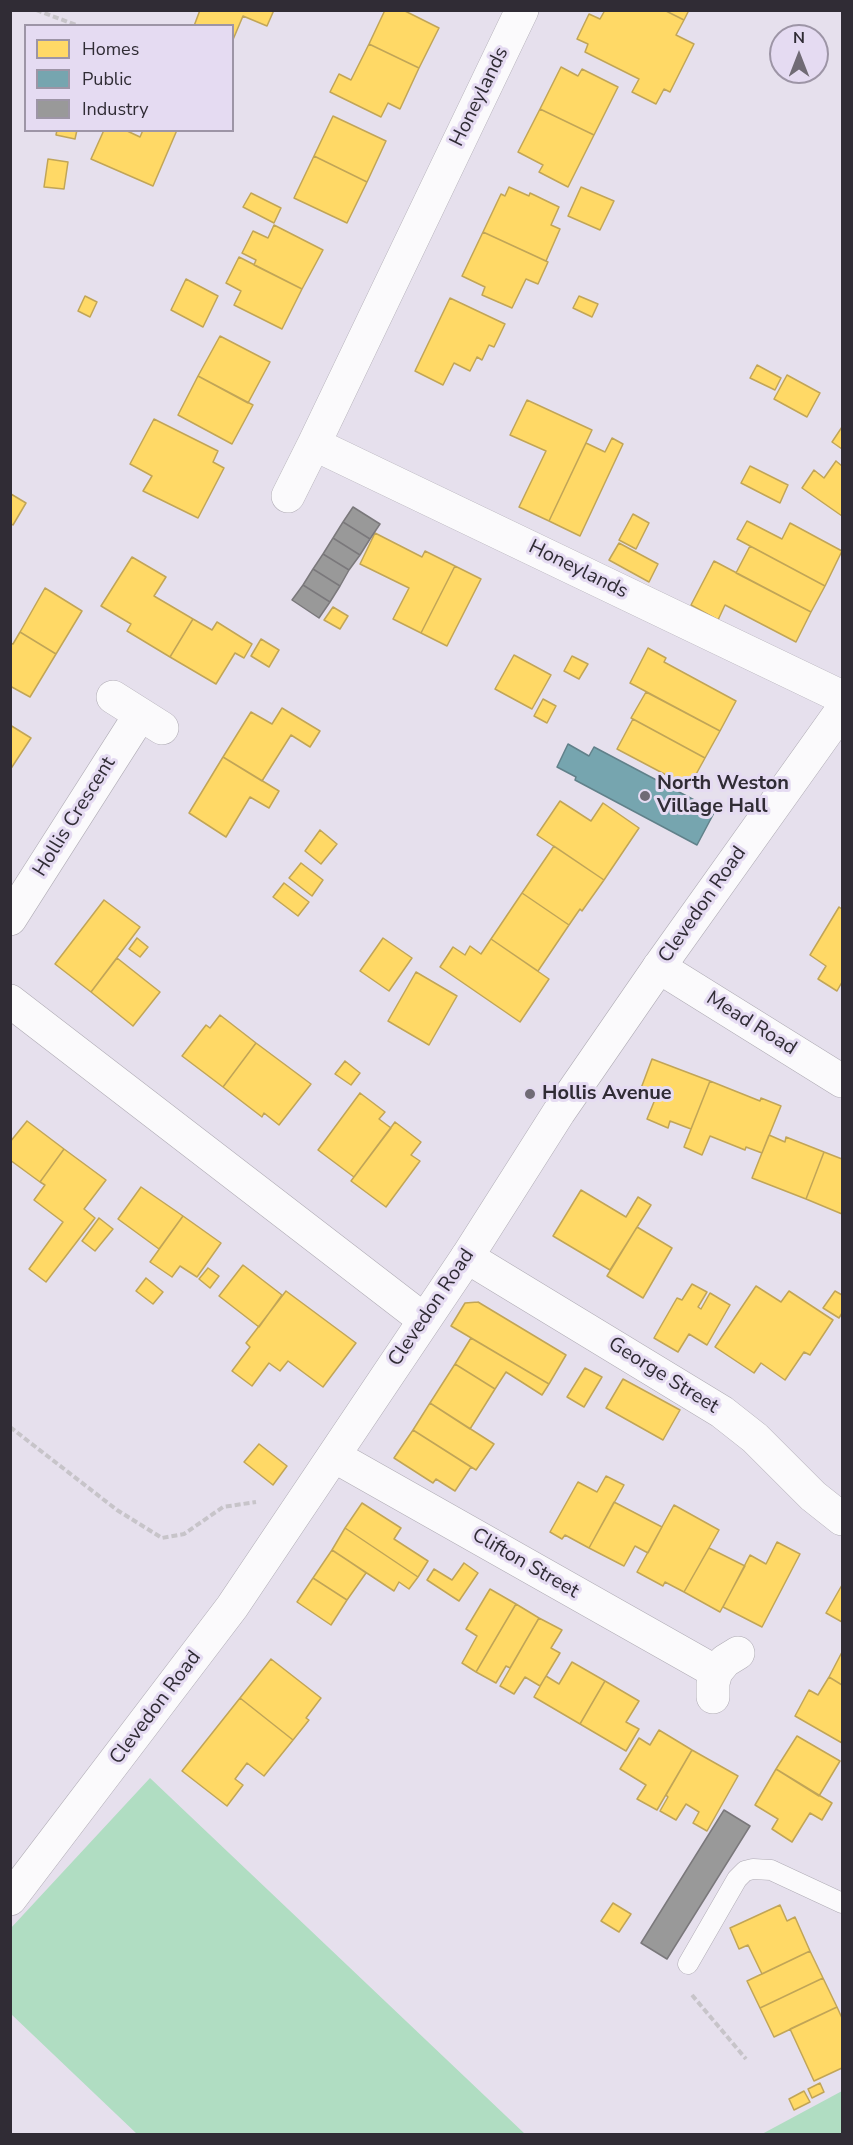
<!DOCTYPE html>
<style>
body{margin:0}
#map{position:relative;width:853px;height:2145px;overflow:hidden;background:#e6e0ed;font-family:"Nunito Sans",sans-serif}
canvas{display:block}
.frame{position:absolute;inset:0;border:12px solid #302c35;pointer-events:none}
.legend{position:absolute;left:24px;top:24px;width:210px;height:108px;box-sizing:border-box;background:#e5dbf2;border:2px solid #9d95a6;margin:0;padding:8px 10px;list-style:none;font-size:18px;color:#302c35}
.legend li{display:flex;align-items:center;gap:12px;height:30px}
.legend b{width:30px;border:2px solid #9d95a6}
.north{position:absolute;left:769px;top:24px;width:60px;height:60px;box-sizing:border-box;background:#e5dbf2;border:2px solid #9d95a6;border-radius:50%;rotate:0deg;font-size:16px;font-weight:700;line-height:24px;text-align:center;color:#302c35}
.north::after{content:'';display:block;margin:auto;width:21px;height:27px;background:#706b75;clip-path:polygon(50% 0,100% 100%,50% 72%,0 100%)}
</style>
<div id="map">
<canvas width="853" height="2145"></canvas>
<div class="frame"></div>
<ul class="legend">
<li><b style="height:16px;background:#ffd966"></b>Homes</li>
<li><b style="height:16px;background:#76a5af"></b>Public</li>
<li><b style="height:16px;background:#999"></b>Industry</li>
</ul>
<div class="north">N</div>
</div>
<script>
const ctx = document.querySelector('canvas').getContext('2d');
ctx.lineJoin = 'round';
function fillPath(path, color) {
  ctx.fillStyle = color;
  ctx.fill(path, 'evenodd');
}
function poly(rows) {
  const path = new Path2D();
  for (const r of rows) {
    path.moveTo(r[0], r[1]);
    for (let i = 2; i < r.length; i += 2) path.lineTo(r[i], r[i + 1]);
  }
  return path;
}
function trace(path, color, width, dash) {
  ctx.strokeStyle = color;
  ctx.lineWidth = width;
  ctx.lineCap = dash ? 'butt' : 'round';
  ctx.setLineDash(dash || []);
  ctx.stroke(path);
}
function write(font, color, halo, rows, align = 'center') {
  ctx.font = font + ' "Nunito Sans",sans-serif';
  ctx.lineWidth = 6;
  ctx.setLineDash([]);
  ctx.textBaseline = 'middle';
  ctx.strokeStyle = halo;
  ctx.fillStyle = color;
  for (const [text, x, y, turn = 0] of rows) {
    ctx.save();
    ctx.translate(x, y);
    ctx.rotate((+turn || 0) * Math.PI / 180);
    ctx.textAlign = isNaN(turn) ? turn : align;
    if (halo) ctx.strokeText(text, 0, 0);
    ctx.fillText(text, 0, 0);
    ctx.restore();
  }
}
fillPath(poly([
 [150,1778,525,2134,137,2134,11,2014,10,1929],
 [842,2091,842,2134,762,2134]
]), '#b0ddc2');
const homes = poly([
 [200,10,274,10,267,26,243,16,232,42,232,26,194,26,200,10],
 [385,10,403,10,439,28,419,68,369,44,385,10],
 [605,10,664,10,684,20,676,35,694,44,670,92,664,89,656,104,632,92,639,79,585,52,588,44,577,39,589,14,600,19,605,10],
 [664,10,689,10,684,20,664,10],
 [369,44,419,68,400,109,388,103,381,117,330,92,339,74,351,80,369,44],
 [561,67,578,76,582,69,618,87,594,135,540,109,561,67],
 [540,109,594,135,568,187,539,172,543,165,518,152,540,109],
 [333,116,386,141,367,182,314,156,333,116],
 [57,130,77,130,75,139,56,135,57,130],
 [104,130,125,130,140,137,143,130,177,130,153,186,91,159,104,130],
 [314,156,367,182,347,223,294,198,314,156],
 [48,159,68,162,64,189,44,187,48,159],
 [509,187,529,196,530,193,559,207,551,225,560,229,546,261,483,232,501,194,505,196,509,187],
 [581,187,614,201,600,230,568,216,581,187],
 [251,193,281,208,274,223,243,207,251,193],
 [274,225,323,250,302,289,254,265,256,260,242,253,253,231,268,238,274,225],
 [483,232,548,262,538,284,526,279,512,308,482,295,485,287,462,276,483,232],
 [239,257,302,289,282,329,234,305,241,291,226,283,239,257],
 [186,279,218,296,203,327,171,310,186,279],
 [85,296,97,302,90,317,78,311,85,296],
 [579,296,598,304,592,317,573,308,579,296],
 [450,298,505,324,494,347,489,345,482,360,477,357,470,371,454,363,443,385,415,371,450,298],
 [220,336,270,362,248,403,198,376,220,336],
 [757,365,781,378,775,390,750,378,757,365],
 [787,375,820,393,807,417,774,399,787,375],
 [198,376,253,405,232,444,178,415,198,376],
 [527,400,592,430,549,521,519,507,546,451,510,435,527,400],
 [154,419,218,451,213,462,224,468,198,518,143,491,152,476,130,464,154,419],
 [842,427,842,449,832,442,842,427],
 [612,438,623,444,580,536,549,521,586,443,605,452,612,438],
 [836,461,842,466,842,516,802,488,814,470,824,478,836,461],
 [750,466,788,485,780,503,741,483,750,466],
 [11,494,26,503,13,525,10,523,11,494],
 [633,514,649,523,636,549,619,540,633,514],
 [747,521,782,539,790,523,842,551,825,586,737,539,747,521],
 [375,533,422,557,425,551,455,566,421,633,393,619,409,588,360,564,375,533],
 [619,543,658,564,649,582,609,560,619,543],
 [750,546,825,586,811,612,736,573,750,546],
 [132,557,166,577,154,596,193,619,170,657,127,631,131,624,101,606,132,557],
 [714,561,811,612,796,642,725,605,718,620,691,605,714,561],
 [455,566,481,579,447,646,421,633,455,566],
 [45,588,82,611,56,654,20,632,45,588],
 [333,607,348,616,340,629,324,620,333,607],
 [193,619,212,630,217,622,252,644,244,658,235,653,216,684,170,657,193,619],
 [20,632,56,654,30,697,10,686,10,643,13,644,20,632],
 [261,639,279,650,269,667,251,656,261,639],
 [648,648,666,658,664,662,736,701,720,731,630,683,648,648],
 [514,655,551,675,532,709,495,689,514,655],
 [572,656,588,664,579,679,564,671,572,656],
 [646,692,720,731,705,758,631,718,646,692],
 [543,699,556,706,547,723,534,716,543,699],
 [282,708,320,731,310,747,291,735,262,781,223,757,251,712,272,724,282,708],
 [633,719,705,758,689,787,617,749,633,719],
 [10,725,31,738,10,770,10,725],
 [223,757,279,791,269,808,250,797,226,837,189,813,223,757],
 [560,801,591,821,603,803,639,828,604,880,537,835,560,801],
 [320,830,337,844,321,864,305,851,320,830],
 [554,846,604,880,582,911,580,909,569,925,522,893,554,846],
 [301,863,323,880,312,896,289,878,301,863],
 [284,883,309,902,298,916,273,897,284,883],
 [522,893,569,925,538,971,491,939,522,893],
 [104,900,140,927,91,992,55,964,104,900],
 [839,907,842,909,842,982,837,991,818,979,826,966,810,955,839,907],
 [137,938,148,947,140,957,129,949,137,938],
 [383,938,412,958,389,991,360,971,383,938],
 [491,939,549,979,520,1022,440,967,453,947,465,955,470,946,481,954,491,939],
 [117,958,160,992,133,1026,91,992,117,958],
 [416,972,457,996,429,1045,388,1021,416,972],
 [220,1015,256,1043,223,1087,182,1056,206,1025,210,1028,220,1015],
 [256,1043,311,1084,279,1125,264,1113,262,1117,223,1087,256,1043],
 [652,1059,710,1081,691,1129,670,1121,668,1128,647,1119,656,1097,640,1091,652,1059],
 [345,1061,360,1073,351,1085,335,1074,345,1061],
 [710,1081,760,1101,761,1098,781,1106,762,1153,746,1147,745,1150,710,1136,702,1155,684,1147,710,1081],
 [360,1093,385,1112,379,1119,391,1128,354,1177,318,1150,360,1093],
 [27,1121,64,1149,40,1182,10,1160,10,1142,27,1121],
 [395,1122,421,1142,411,1155,420,1161,386,1207,351,1181,395,1122],
 [769,1135,785,1142,786,1137,824,1152,806,1199,752,1178,769,1135],
 [64,1149,106,1180,84,1209,95,1218,46,1282,29,1269,63,1222,34,1200,45,1185,40,1182,64,1149],
 [824,1152,842,1159,842,1214,806,1199,824,1152],
 [141,1187,183,1216,159,1249,118,1219,141,1187],
 [581,1190,626,1217,638,1197,651,1205,610,1270,553,1236,581,1190],
 [183,1216,221,1243,197,1277,180,1266,172,1277,150,1262,183,1216],
 [99,1218,113,1229,95,1251,82,1241,99,1218],
 [637,1227,672,1248,643,1298,607,1276,637,1227],
 [243,1265,282,1295,259,1327,219,1296,243,1265],
 [208,1268,219,1276,210,1288,199,1279,208,1268],
 [146,1278,163,1292,153,1304,136,1291,146,1278],
 [692,1284,707,1292,698,1307,701,1309,710,1293,730,1305,707,1345,689,1334,678,1352,654,1338,677,1298,682,1300,692,1284],
 [756,1286,781,1302,789,1291,833,1320,810,1355,804,1352,785,1380,761,1363,754,1373,715,1347,756,1286],
 [286,1291,356,1343,323,1387,288,1361,280,1371,269,1363,252,1386,232,1371,250,1347,246,1343,286,1291],
 [835,1291,842,1295,842,1313,839,1318,823,1308,835,1291],
 [478,1302,566,1355,549,1384,451,1326,465,1303,478,1302],
 [471,1338,549,1384,542,1395,506,1372,495,1389,455,1364,471,1338],
 [455,1364,495,1389,470,1429,430,1403,455,1364],
 [585,1368,602,1377,584,1407,567,1397,585,1368],
 [623,1379,680,1410,663,1440,606,1408,623,1379],
 [430,1403,494,1444,476,1470,413,1430,430,1403],
 [413,1430,471,1467,455,1491,436,1479,433,1483,394,1458,413,1430],
 [259,1444,287,1466,273,1485,244,1462,259,1444],
 [606,1476,624,1485,589,1548,565,1535,562,1539,550,1532,578,1482,597,1492,606,1476],
 [614,1502,662,1527,648,1553,635,1546,624,1566,589,1548,614,1502],
 [362,1503,401,1528,394,1539,428,1561,418,1577,345,1528,362,1503],
 [674,1505,719,1530,684,1592,665,1582,663,1586,637,1572,674,1505],
 [345,1528,418,1577,409,1589,399,1582,394,1591,332,1550,345,1528],
 [777,1542,800,1554,762,1627,723,1607,750,1555,766,1564,777,1542],
 [709,1548,745,1566,720,1612,684,1592,709,1548],
 [332,1550,366,1573,347,1600,313,1578,332,1550],
 [464,1563,478,1573,459,1601,427,1580,434,1569,452,1580,464,1563],
 [313,1578,347,1600,331,1625,297,1602,313,1578],
 [842,1585,842,1622,826,1613,842,1585],
 [490,1589,516,1604,476,1672,462,1663,477,1636,466,1629,490,1589],
 [516,1604,539,1618,510,1668,506,1666,496,1683,476,1672,516,1604],
 [539,1618,562,1630,551,1648,560,1653,540,1686,525,1677,514,1694,500,1686,539,1618],
 [842,1652,842,1685,829,1677,842,1652],
 [271,1659,321,1698,306,1718,309,1720,293,1740,240,1698,271,1659],
 [572,1662,605,1681,580,1724,534,1697,546,1676,559,1684,572,1662],
 [829,1677,842,1685,842,1743,795,1716,809,1690,818,1695,829,1677],
 [605,1681,639,1701,626,1722,639,1729,626,1751,580,1724,605,1681],
 [240,1698,293,1740,264,1776,247,1763,235,1779,243,1785,227,1806,182,1771,240,1698],
 [659,1730,692,1750,657,1810,637,1799,646,1785,620,1769,639,1738,650,1745,659,1730],
 [797,1736,840,1761,819,1796,776,1769,797,1736],
 [692,1750,738,1776,707,1831,693,1823,699,1812,686,1804,676,1820,660,1811,668,1797,666,1795,692,1750],
 [776,1769,832,1803,822,1820,810,1813,792,1842,772,1829,778,1819,755,1805,776,1769],
 [613,1903,631,1914,619,1932,601,1921,613,1903],
 [780,1905,787,1921,795,1917,810,1951,762,1974,748,1945,739,1949,730,1928,780,1905],
 [810,1951,823,1978,760,2008,747,1981,810,1951],
 [823,1978,837,2007,774,2037,760,2008,823,1978],
 [837,2007,842,2018,842,2068,814,2081,790,2029,837,2007],
 [820,2083,824,2092,812,2098,808,2089,820,2083],
 [804,2091,810,2102,794,2110,789,2099,804,2091]
]);
fillPath(homes, '#ffd966');
trace(homes, '#c1a557', 1.5);
const public = poly([
 [568,744,589,756,594,747,715,811,697,845,575,780,576,777,557,767,568,744]
]);
fillPath(public, '#76a5af');
trace(public, '#61818a', 1.5);
const industry = poly([
 [353,507,380,524,370,539,343,522,353,507],
 [343,522,370,539,360,555,333,538,343,522],
 [333,538,360,555,349,570,323,554,333,538],
 [323,554,349,570,340,586,313,569,323,554],
 [313,569,340,586,330,602,303,585,313,569],
 [303,585,330,602,319,618,292,600,303,585],
 [724,1810,750,1826,667,1959,641,1943,724,1810]
]);
fillPath(industry, '#999');
trace(industry, '#7a787b', 1.5);
const service = poly([
 [688,1964,737,1879,745,1871,753,1869,771,1870,842,1903]
]);
const minor = poly([
 [522,10,314,444,842,697],
 [288,496,314,444],
 [113,697,162,728],
 [10,919,140,715],
 [659,967,842,1081],
 [10,1001,423,1319],
 [467,1257,722,1412,755,1438,813,1496,842,1519],
 [334,1456,716,1672],
 [713,1697,713,1683,716,1672,725,1661,738,1653]
]);
const secondary = poly([
 [10,1899,232,1607,467,1257,559,1112,659,967,842,710]
]);
trace(service, '#afabb4', 21);
trace(minor, '#afabb4', 34);
trace(secondary, '#afabb4', 34);
trace(poly([
 [36,10,79,26],
 [10,1427,117,1510,162,1538,184,1534,223,1507,256,1502],
 [692,1995,746,2059]
]), '#c7c4c9', 4, [6, 3]);
trace(service, '#fbfafc', 20);
trace(minor, '#fbfafc', 33);
trace(secondary, '#fbfafc', 33);
for (const [x, y, r, color] of [
 [645,796,6,"#706b75"],
 [530,1094,6,"#706b75"]
]) {
  const dot = new Path2D();
  dot.arc(x, y, r, 0, 2 * Math.PI);
  ctx.fillStyle = color;
  ctx.fill(dot);
  trace(dot, '#e5dbf2', 2);
}
write('20px', '#302c35', '#e5dbf2', [
 ["Honeylands",480,97,-64],
 ["Honeylands",578,570,26],
 ["Hollis Crescent",75,817,-58],
 ["Clevedon Road",703,905,-55],
 ["Mead Road",751,1024,32],
 ["Clevedon Road",432,1308,-56],
 ["George Street",663,1376,32],
 ["Clifton Street",525,1564,30],
 ["Clevedon Road",156,1708,-53]
]);
write('bold 20px', '#302c35', '#e5dbf2', [
 ["North Weston",657,784],
 ["Village Hall",657,807],
 ["Hollis Avenue",542,1094]
], 'left');
</script>
